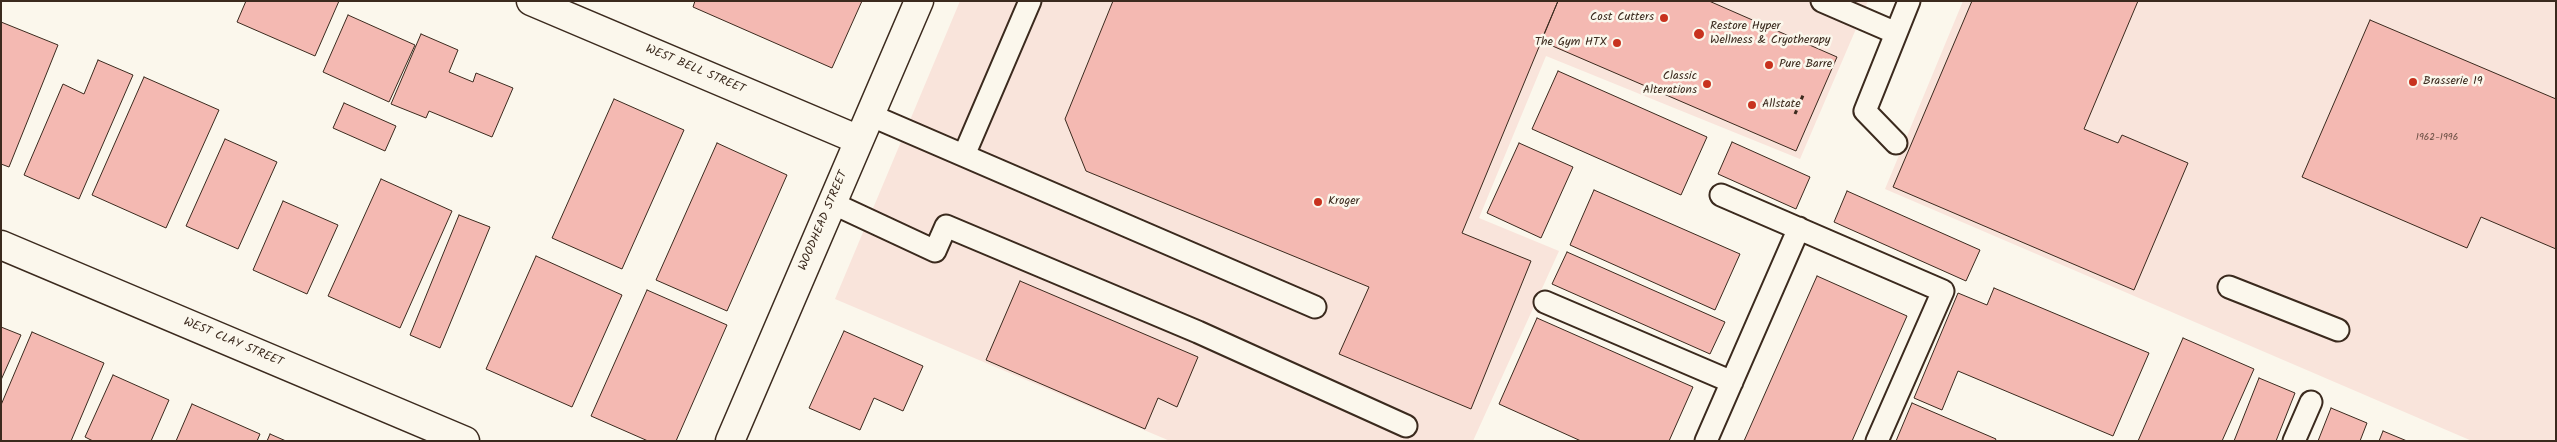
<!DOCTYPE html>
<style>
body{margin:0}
#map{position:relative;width:2557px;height:442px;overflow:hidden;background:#fbf7ec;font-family:Kalam,sans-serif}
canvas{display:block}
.frame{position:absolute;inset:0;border:2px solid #3b2a1e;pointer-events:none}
</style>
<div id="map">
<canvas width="2557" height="442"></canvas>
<div class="frame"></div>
</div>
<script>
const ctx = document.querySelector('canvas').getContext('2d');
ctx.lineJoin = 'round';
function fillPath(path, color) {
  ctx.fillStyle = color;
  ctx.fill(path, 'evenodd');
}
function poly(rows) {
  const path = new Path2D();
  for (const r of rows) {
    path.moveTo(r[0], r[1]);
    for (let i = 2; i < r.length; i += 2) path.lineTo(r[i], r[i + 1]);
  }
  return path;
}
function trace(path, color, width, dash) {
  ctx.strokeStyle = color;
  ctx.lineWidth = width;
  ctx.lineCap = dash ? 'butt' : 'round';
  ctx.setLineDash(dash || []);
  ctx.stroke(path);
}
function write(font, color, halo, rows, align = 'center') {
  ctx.font = font + ' Kalam,sans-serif';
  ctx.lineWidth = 5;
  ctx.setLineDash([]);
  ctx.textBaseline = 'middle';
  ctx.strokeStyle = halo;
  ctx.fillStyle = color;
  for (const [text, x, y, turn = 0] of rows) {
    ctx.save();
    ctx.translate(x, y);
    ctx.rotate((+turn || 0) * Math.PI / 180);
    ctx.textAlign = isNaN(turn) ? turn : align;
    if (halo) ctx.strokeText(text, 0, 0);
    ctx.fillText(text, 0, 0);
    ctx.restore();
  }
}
fillPath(poly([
 [960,1,1868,1,1800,159,1546,56,1479,218,1559,251,1473,441,1170,441,835,299],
 [1963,1,2556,1,2556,441,2472,441,1885,189]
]), '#f9e4db');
const building = poly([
 [246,1,339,1,315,56,237,22,246,1],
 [695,1,862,1,832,68,693,7,695,1],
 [1113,1,1558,1,1462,233,1531,261,1471,409,1339,354,1369,287,1086,171,1065,119,1113,1],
 [1558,1,1709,1,1837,57,1796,151,1541,41,1558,1],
 [1972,1,2138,1,2084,129,2118,143,2122,135,2188,163,2134,290,1893,187,1972,1],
 [348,15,415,45,389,102,323,72,348,15],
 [2370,20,2556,99,2556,249,2481,217,2467,248,2302,177,2370,20],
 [1,22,58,45,9,167,1,164,1,22],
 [421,34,458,50,449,72,473,82,476,73,513,88,492,137,429,111,426,118,391,104,421,34],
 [98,60,133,75,79,199,24,175,63,84,84,94,98,60],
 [1558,71,1707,137,1681,195,1532,129,1558,71],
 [144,77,219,110,166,228,92,195,144,77],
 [614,99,684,130,622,269,552,238,614,99],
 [344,103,396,126,385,151,333,128,344,103],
 [225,139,277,162,238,249,186,226,225,139],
 [1732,142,1810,177,1796,209,1718,174,1732,142],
 [717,143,787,175,727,311,656,280,717,143],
 [1519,143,1573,167,1541,238,1487,213,1519,143],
 [381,179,452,211,400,328,328,296,381,179],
 [1594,190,1740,254,1715,310,1570,245,1594,190],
 [1847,191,1980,250,1966,281,1834,222,1847,191],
 [283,201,338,225,307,294,253,270,283,201],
 [459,215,490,227,440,348,410,335,459,215],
 [1567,252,1725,322,1710,354,1552,284,1567,252],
 [536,256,622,295,572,407,486,369,536,256],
 [1817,276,1907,316,1852,441,1744,441,1817,276],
 [1020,281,1198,357,1177,407,1158,398,1145,429,986,360,1020,281],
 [1994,288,2149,353,2113,436,1958,371,1942,410,1914,398,1958,293,1987,305,1994,288],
 [647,290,727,325,676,441,648,441,591,416,647,290],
 [1537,318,1693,387,1669,441,1581,441,1499,404,1537,318],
 [1,327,21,335,1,380,1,327],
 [844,331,923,366,903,411,874,398,860,430,809,408,844,331],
 [32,332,104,363,71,441,1,441,1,405,32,332],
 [2183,338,2254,369,2222,441,2138,441,2183,338],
 [113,375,169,400,151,441,93,441,85,437,113,375],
 [2259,378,2295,393,2276,441,2234,441,2259,378],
 [1912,403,1996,439,1995,441,1896,441,1912,403],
 [192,404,260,434,257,441,176,441,192,404],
 [2331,408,2367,423,2360,441,2318,441,2331,408],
 [2383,431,2407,441,2379,441,2383,431],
 [270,434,286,441,267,441,270,434]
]);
fillPath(building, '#f4b9b2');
trace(building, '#3b2a1e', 1);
const lane = poly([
 [1822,1,1896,33],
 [870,115,1315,307],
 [1896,143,1865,111,1909,1],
 [964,155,1030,1],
 [1721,195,1943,291,1877,441],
 [832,203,935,251,946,226,1198,332,1406,426],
 [2229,287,2338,330],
 [1545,302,1732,382],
 [1706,441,1799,228],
 [2294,441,2311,402]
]);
const street = poly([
 [531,1,859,140],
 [1,245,465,441],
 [730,441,919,1]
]);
trace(lane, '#3b2a1e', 25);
trace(street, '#3b2a1e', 31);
trace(poly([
 [1795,114,1804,93]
]), '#3b2a1e', 3, [4, 4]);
trace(lane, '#fbf7ec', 21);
trace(street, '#fbf7ec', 28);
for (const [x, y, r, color] of [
 [1664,18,5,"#c8321e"],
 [1699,34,6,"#c8321e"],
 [1617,43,5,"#c8321e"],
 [1769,65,5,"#c8321e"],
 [2413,82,5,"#c8321e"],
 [1707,84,5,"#c8321e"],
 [1752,105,5,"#c8321e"],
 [1318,202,5,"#c8321e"]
]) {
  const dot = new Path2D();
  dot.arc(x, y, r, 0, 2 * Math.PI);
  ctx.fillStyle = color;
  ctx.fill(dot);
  trace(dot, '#fbf7ec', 2);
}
write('10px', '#694e43', null, [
 ["1962-1996",2437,138]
]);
write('12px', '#3b2a1e', '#fbf7ec', [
 ["Cost Cutters",1654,18,"right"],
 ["Restore Hyper",1710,27],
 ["Wellness & Cryotherapy",1710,41],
 ["The Gym HTX",1607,43,"right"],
 ["Pure Barre",1779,65],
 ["Classic",1697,77,"right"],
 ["Alterations",1697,91,"right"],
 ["Brasserie 19",2423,82],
 ["Allstate",1762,105],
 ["Kroger",1328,202]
], 'left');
write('12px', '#3b2a1e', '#fbf7ec', [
 ["WEST BELL STREET",695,70,23],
 ["WOODHEAD STREET",824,221,-67],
 ["WEST CLAY STREET",233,343,23]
]);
</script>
